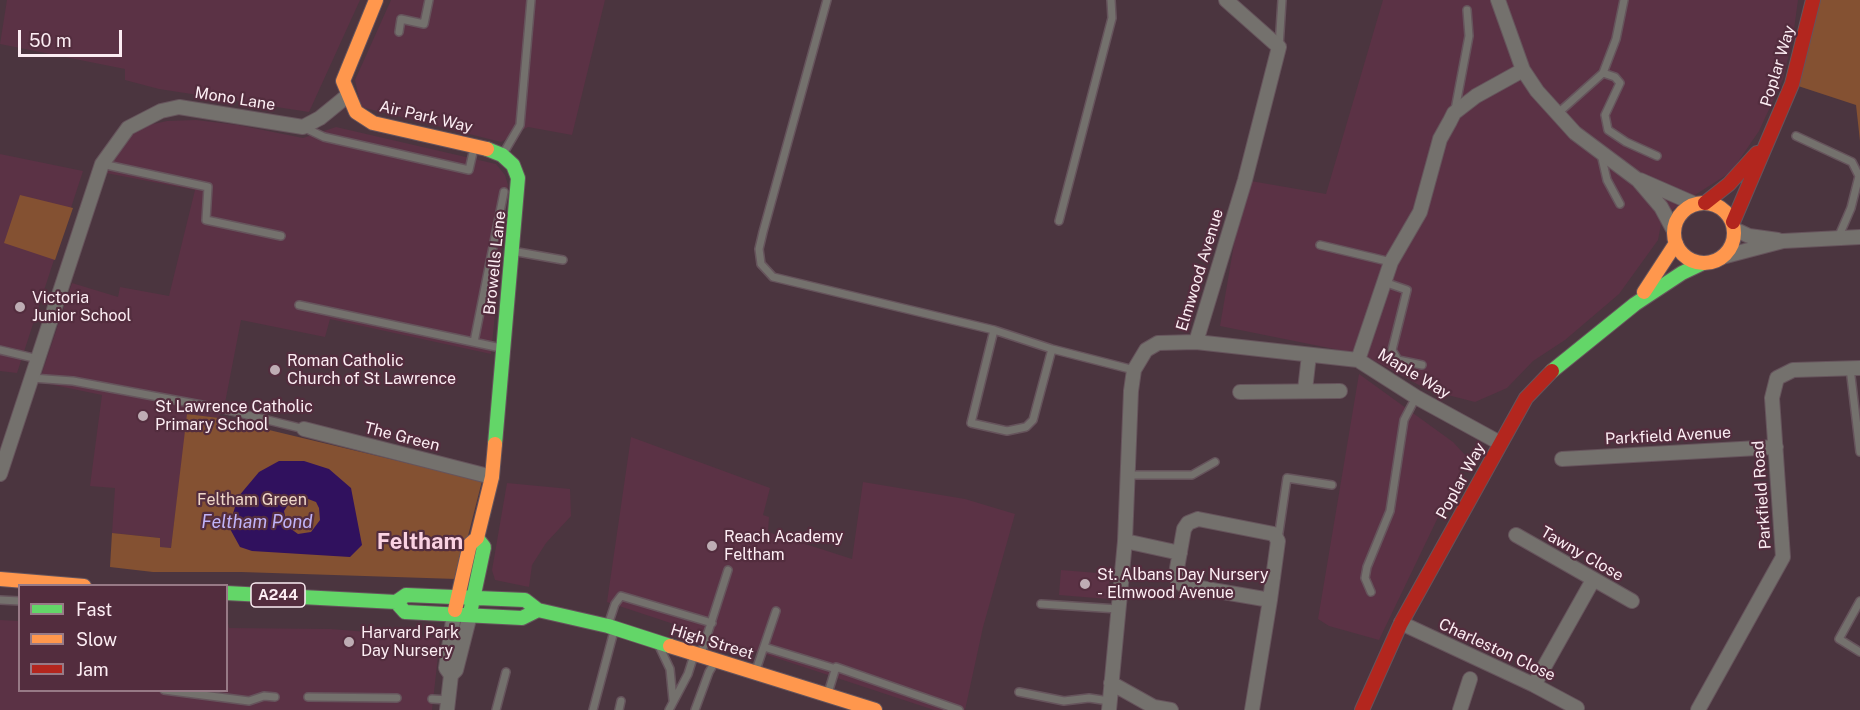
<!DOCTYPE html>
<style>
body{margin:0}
#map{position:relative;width:1860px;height:710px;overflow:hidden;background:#4b353f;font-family:"Public Sans",sans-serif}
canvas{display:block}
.legend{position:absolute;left:18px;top:584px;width:210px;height:108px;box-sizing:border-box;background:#532d3e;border:2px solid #977a86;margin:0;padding:8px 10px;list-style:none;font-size:18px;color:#fcedf3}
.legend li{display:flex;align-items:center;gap:12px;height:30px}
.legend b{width:30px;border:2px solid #977a86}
.scale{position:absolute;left:18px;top:30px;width:104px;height:27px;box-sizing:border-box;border:3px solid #fcedf3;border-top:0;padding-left:8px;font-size:18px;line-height:21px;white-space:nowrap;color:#fcedf3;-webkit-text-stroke:4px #532d3e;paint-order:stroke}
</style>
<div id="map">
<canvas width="1860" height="710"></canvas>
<ul class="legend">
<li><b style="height:8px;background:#63d668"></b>Fast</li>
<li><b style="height:8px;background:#ff974d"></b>Slow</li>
<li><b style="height:8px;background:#b3261e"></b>Jam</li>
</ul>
<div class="scale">50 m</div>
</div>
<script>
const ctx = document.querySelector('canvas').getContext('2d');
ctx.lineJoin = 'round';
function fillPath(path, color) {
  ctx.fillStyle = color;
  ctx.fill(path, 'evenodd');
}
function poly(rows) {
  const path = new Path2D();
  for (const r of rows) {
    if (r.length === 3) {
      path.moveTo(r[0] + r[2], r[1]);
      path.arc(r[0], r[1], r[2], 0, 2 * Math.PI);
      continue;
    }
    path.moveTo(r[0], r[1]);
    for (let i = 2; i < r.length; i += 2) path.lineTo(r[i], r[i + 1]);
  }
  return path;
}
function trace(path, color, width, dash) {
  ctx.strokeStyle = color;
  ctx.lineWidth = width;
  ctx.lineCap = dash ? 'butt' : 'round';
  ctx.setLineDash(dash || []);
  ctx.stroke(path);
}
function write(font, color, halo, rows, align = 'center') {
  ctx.font = font + ' "Public Sans",sans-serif';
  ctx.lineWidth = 4.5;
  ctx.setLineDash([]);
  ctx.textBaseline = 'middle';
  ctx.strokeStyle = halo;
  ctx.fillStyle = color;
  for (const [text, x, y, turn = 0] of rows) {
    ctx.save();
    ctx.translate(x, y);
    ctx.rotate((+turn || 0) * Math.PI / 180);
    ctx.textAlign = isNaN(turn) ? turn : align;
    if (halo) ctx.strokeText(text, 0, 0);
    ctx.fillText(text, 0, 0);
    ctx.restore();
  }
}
fillPath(poly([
 [7,0,360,0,309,112,159,89,125,80,125,69,0,44],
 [391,0,605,0,572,135,528,127,501,142,361,107,355,80],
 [1383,0,1798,0,1793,37,1783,79,1759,131,1731,172,1673,209,1661,224,1658,240,1619,294,1565,340,1533,361,1507,388,1475,402,1428,390,1364,355,1220,326,1245,180,1326,194],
 [196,120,238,125,303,138,336,127,496,164,505,175,508,185,491,354,330,319,325,337,241,320,225,403,219,418,188,414,171,548,160,547,160,538,112,533,115,488,90,486,102,395,39,382,72,283,118,297,120,287,169,296,195,190,106,173,130,134,144,126,167,121],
 [0,154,83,171,17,373,0,371],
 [1359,374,1453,442,1467,457,1379,640,1329,626,1318,619],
 [631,437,770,488,763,515,769,517,768,532,852,559,863,482,965,499,1015,514,983,627,965,710,934,710,607,602],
 [507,483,570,489,571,516,546,543,532,565,529,587,495,580,492,570],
 [1061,570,1110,574,1108,599,1059,595],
 [227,618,229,628,331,629,440,638,432,710,0,710,0,620,19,621,20,690,226,690]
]), '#5b3245');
fillPath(poly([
 [1813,0,1860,0,1860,141,1856,105,1792,84],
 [20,195,73,208,55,260,4,243],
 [187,414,219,418,482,481,457,579,241,572,153,572,110,567,112,533,160,538,160,547,171,548]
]), '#845132');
fillPath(poly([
 [279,461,304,461,329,469,351,488,362,545,350,557,252,551,240,547,229,527,238,497,259,472],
 [303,497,316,502,319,508,320,520,311,532,298,534,287,526,284,511,291,500]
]), '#30115e');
const lane = poly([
 [827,0,763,232,759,249,761,264,773,277,994,330,1052,349,1134,370],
 [399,32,401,19,424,24,429,0],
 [1279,47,1282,0],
 [1603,73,1615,77,1620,83,1605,115,1608,130,1626,142,1657,156],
 [1455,110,1469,36,1467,10],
 [1557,114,1603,73,1616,39,1624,0],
 [303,127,324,137,469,170,474,148],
 [1796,136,1852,162,1859,176,1851,208,1838,238],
 [503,154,520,125,531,0],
 [1601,154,1607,180,1620,204],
 [102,164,208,187,206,220,281,236],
 [1059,221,1112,18,1111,0],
 [1320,245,1391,262],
 [512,251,563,260],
 [1384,282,1407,290,1392,350,1398,360,1422,365],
 [299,305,501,348],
 [994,330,971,423,1007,431,1026,427,1033,420,1052,349],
 [474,342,504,192],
 [0,350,38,359],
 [1850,368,1860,452],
 [32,378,73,381,223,409,304,429],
 [1128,475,1192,475,1215,462],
 [1278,539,1287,478,1332,485],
 [1371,592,1365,578,1367,567,1390,511,1404,420,1416,397],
 [0,600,20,601],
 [1860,601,1839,639,1860,652],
 [1041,604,1118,609],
 [609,622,615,604,621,596,712,623],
 [764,647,836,669],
 [660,648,670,669,673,700],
 [702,651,728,570],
 [756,670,776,611],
 [164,690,249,701,264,696,275,697],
 [1019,692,1064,701,1089,698,1109,701],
 [828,693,836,667,959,710],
 [308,697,397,698],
 [432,699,448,700],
 [496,710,506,672],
 [593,710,614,631],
 [619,710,621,701],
 [669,710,688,674,694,655],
 [695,710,709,672,715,662]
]);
const street = poly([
 [1498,0,1523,70,1537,91,1575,133,1638,180,1661,207,1674,231],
 [1640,180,1695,204],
 [1734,229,1749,236,1778,240],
 [1722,257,1783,241,1860,237],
 [1196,342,1358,360,1416,397,1500,443],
 [1358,360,1391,262,1420,212,1440,139,1450,121,1454,113,1476,96,1523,70],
 [1305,390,1309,355],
 [1240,392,1340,391],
 [304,429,492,477],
 [1562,459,1776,447],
 [0,474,102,164,128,128,161,111,179,107,303,127,320,118,347,96],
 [1198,519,1274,534,1278,541,1270,600,1183,585,1178,581,1176,574,1184,529,1188,523,1198,519],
 [1516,535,1632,601],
 [1125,541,1180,553],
 [1401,623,1534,685,1577,708],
 [451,675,446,668,454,614],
 [1111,683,1154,707,1171,710],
 [1534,685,1593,580],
 [447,710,451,675,456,670,470,615],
 [1109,710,1125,541,1131,391,1134,370,1146,350,1158,343,1196,342,1245,180,1279,47,1226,0],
 [1252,710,1270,600],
 [1460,710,1470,679],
 [1698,710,1783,557,1772,398,1777,378,1793,370,1860,368]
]);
const fast = poly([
 [487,149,502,155,513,165,518,178,495,444],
 [1552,371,1635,304,1682,273,1703,263],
 [226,593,396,602,406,595,525,600,538,610,608,626,670,646],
 [396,602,405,612,522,618,538,610],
 [470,613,484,547,477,538]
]);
const slow = poly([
 [376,0,343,81,356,112,373,123,487,149],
 [1704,233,30],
 [1644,292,1676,243],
 [0,579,84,586],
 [455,610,470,544,477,538,492,477,495,444],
 [670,646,875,710]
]);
const jam = poly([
 [1705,203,1729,184,1757,153],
 [1733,222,1792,84,1813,0],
 [1362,710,1401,623,1526,398,1552,371]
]);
trace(lane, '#66545c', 10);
trace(street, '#66545c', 16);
trace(fast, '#66545c', 16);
trace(slow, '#66545c', 16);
trace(jam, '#66545c', 16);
trace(lane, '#74716d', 7);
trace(street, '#74716d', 14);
trace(fast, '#63d668', 14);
trace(slow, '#ff974d', 14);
trace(jam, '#b3261e', 14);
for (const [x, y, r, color] of [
 [20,307,6,"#beadb4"],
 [275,370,6,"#beadb4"],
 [143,416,6,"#beadb4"],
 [712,546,6,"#beadb4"],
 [1085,584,6,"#beadb4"],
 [349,642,6,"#beadb4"]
]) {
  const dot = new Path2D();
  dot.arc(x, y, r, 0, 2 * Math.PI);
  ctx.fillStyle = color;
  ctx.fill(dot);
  trace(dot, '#532d3e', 2);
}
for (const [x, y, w] of [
 [278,595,54]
]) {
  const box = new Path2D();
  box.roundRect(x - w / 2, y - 12, w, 24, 4.5);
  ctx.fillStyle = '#532d3e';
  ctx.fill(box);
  trace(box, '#fcedf3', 1.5);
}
write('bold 15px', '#fcedf3', null, [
 ["A244",278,595]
]);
write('16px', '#fcedf3', '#532d3e', [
 ["Poplar Way",1778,66,-73],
 ["Mono Lane",235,99,9],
 ["Air Park Way",426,117,13],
 ["Browells Lane",495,263,-84],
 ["Elmwood Avenue",1200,270,-73],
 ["Maple Way",1414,374,31],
 ["Parkfield Avenue",1668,436,-3],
 ["The Green",402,437,14],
 ["Poplar Way",1461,481,-61],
 ["Parkfield Road",1762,495,-94],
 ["Tawny Close",1582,554,30],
 ["High Street",712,642,17],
 ["Charleston Close",1497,650,25]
]);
write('16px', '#fcedf3', '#532d3e', [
 ["Victoria",32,298],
 ["Junior School",32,316],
 ["Roman Catholic",287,361],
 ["Church of St Lawrence",287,379],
 ["St Lawrence Catholic",155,407],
 ["Primary School",155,425],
 ["Reach Academy",724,537],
 ["Feltham",724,555],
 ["St. Albans Day Nursery",1097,575],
 ["- Elmwood Avenue",1097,593],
 ["Harvard Park",361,633],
 ["Day Nursery",361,651]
], 'left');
write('16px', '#eed6c8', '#532d3e', [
 ["Feltham Green",252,500]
]);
write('italic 18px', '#c0b3f8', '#532d3e', [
 ["Feltham Pond",257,522]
]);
write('bold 22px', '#fad2e2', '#532d3e', [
 ["Feltham",420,542]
]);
</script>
